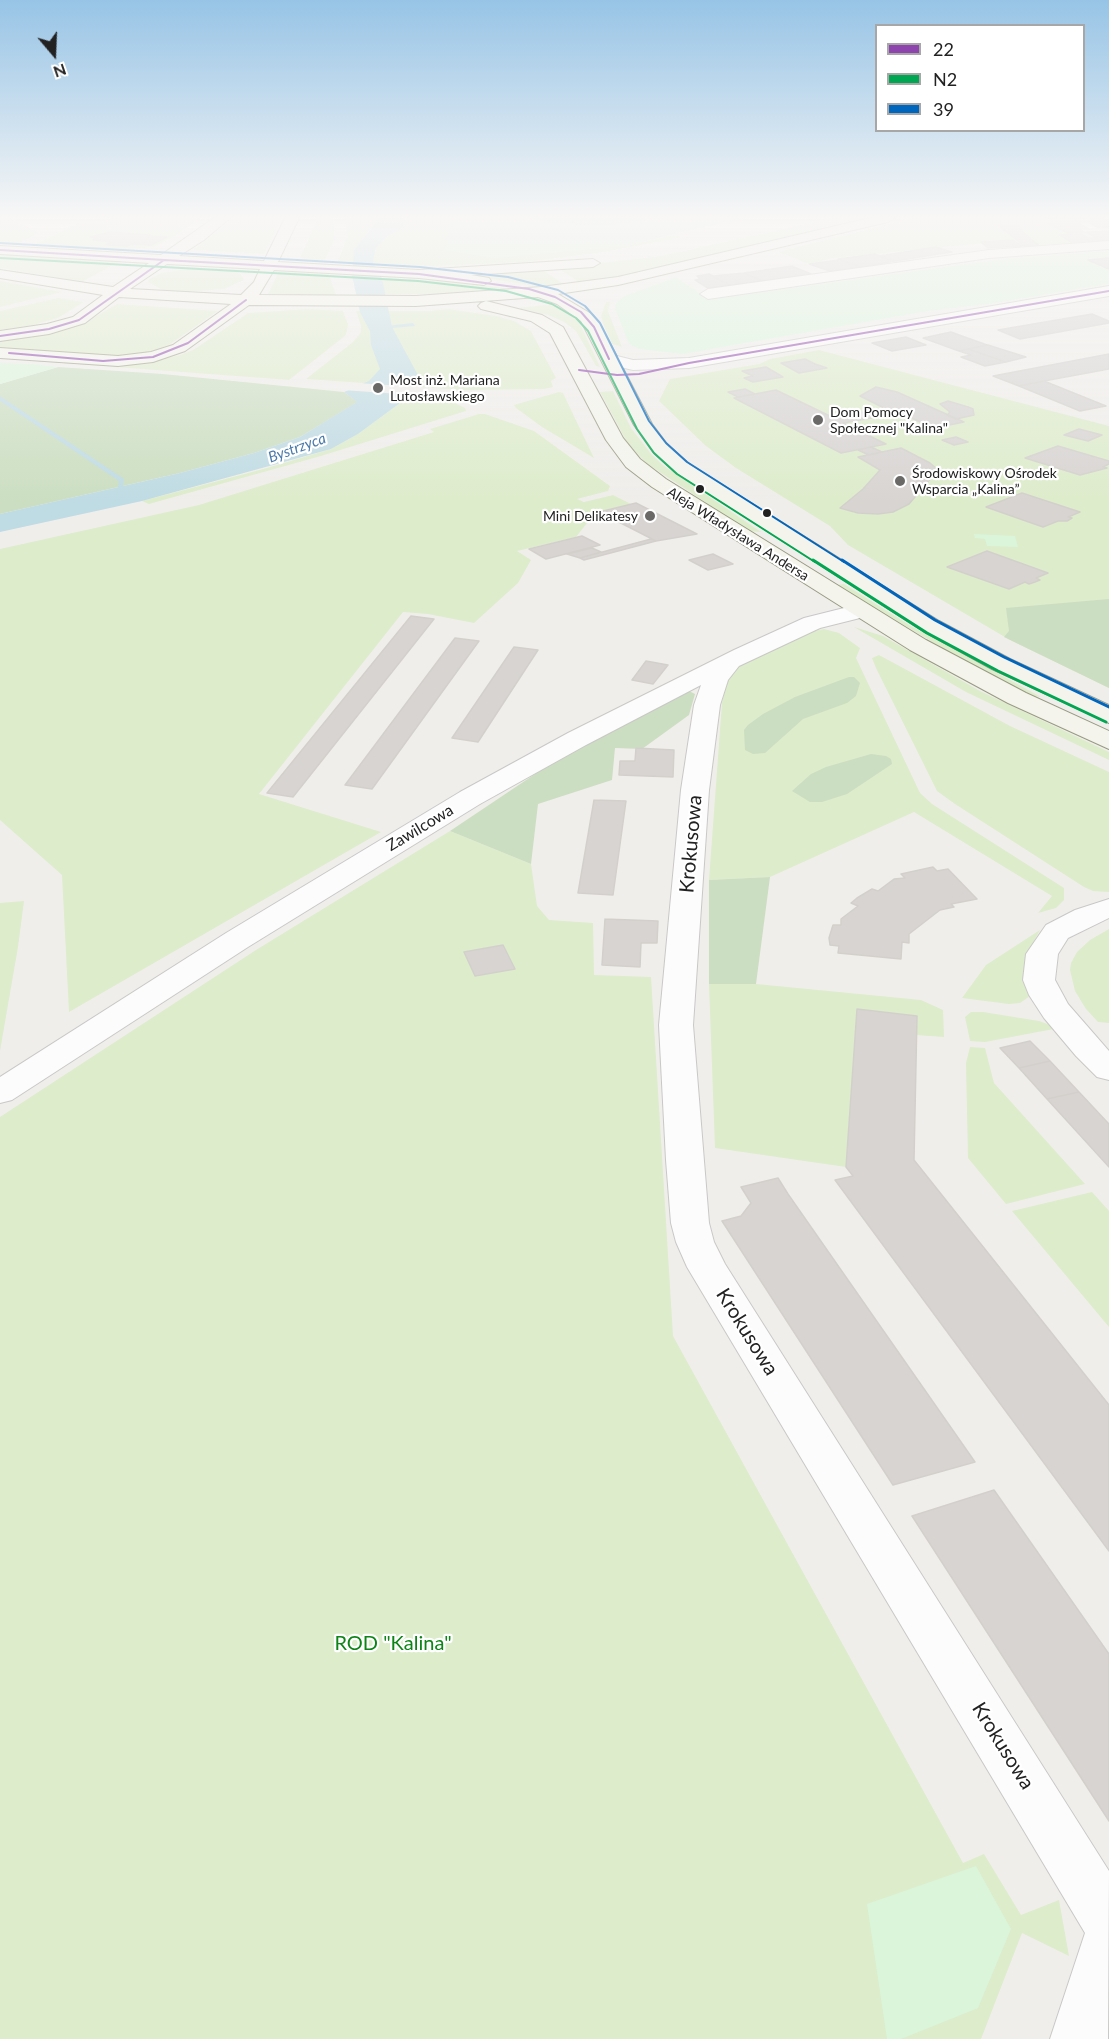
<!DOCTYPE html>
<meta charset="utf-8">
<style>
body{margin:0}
#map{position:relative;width:1109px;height:2039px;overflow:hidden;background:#f0eeeb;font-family:Lato,sans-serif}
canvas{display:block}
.legend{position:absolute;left:875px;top:24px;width:210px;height:108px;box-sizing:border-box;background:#fff;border:2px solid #a7a7a7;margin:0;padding:8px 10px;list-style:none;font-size:18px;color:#222}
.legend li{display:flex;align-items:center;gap:12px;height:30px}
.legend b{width:30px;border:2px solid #a7a7a7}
.north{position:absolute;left:24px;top:24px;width:60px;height:60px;-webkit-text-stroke:4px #fff;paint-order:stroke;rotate:161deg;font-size:16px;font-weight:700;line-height:24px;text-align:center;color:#222}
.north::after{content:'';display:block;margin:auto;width:21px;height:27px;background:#222;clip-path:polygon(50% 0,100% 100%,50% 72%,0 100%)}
</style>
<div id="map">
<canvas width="1109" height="2039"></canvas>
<ul class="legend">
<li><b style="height:8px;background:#8e44ad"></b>22</li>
<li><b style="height:8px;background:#00a651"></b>N2</li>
<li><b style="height:8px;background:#0065bd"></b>39</li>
</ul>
<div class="north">N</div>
</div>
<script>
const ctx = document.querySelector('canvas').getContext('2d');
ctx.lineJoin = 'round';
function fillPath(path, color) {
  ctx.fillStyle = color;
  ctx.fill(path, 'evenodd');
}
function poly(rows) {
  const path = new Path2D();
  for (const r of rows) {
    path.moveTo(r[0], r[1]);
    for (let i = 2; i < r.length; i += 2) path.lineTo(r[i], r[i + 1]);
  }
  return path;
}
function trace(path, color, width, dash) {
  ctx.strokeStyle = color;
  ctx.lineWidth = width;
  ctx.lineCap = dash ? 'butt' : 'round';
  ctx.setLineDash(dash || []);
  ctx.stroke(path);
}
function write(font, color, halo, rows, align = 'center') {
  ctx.font = font + ' Lato,sans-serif';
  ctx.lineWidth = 4.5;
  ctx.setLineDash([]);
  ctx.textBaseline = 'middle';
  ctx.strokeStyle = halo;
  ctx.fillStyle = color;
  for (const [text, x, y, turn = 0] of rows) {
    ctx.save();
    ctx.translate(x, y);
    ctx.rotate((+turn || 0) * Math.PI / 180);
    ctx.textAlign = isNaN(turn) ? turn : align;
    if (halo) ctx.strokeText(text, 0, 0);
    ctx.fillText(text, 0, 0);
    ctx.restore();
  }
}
fillPath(poly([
 [0,218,9,218,39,233,16,245,0,244],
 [113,218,200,218,175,236,154,247,120,250,33,245,79,223,102,223],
 [234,218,282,218,264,254,193,250],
 [318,218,333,218,335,238,325,260,305,259,300,257],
 [345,218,380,218,354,250,354,262,338,261,347,237],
 [406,218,451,218,626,246,673,235,682,237,605,252,526,262,433,266,373,263,376,248,386,237,403,227],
 [833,218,870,218,635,274,580,283,558,268,661,256],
 [913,218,1046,218,1054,223,1048,224,1068,233,1088,233,1097,238,1074,244,1040,246,1013,225,999,225,1016,240,834,258,809,264,778,252],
 [0,253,122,260,82,282,0,268],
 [194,268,236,271,241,274,244,280,224,289,187,292,164,291,148,282,149,279,161,273],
 [543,270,565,285,542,287,464,275],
 [279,271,329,274,336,295,268,294],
 [382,278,458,282,519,290,454,294,384,294],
 [0,281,40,288,62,292,0,307],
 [58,298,84,302,58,318,33,325,0,330,0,311],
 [606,302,610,302,608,311,622,347,612,344,604,326,601,316],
 [117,304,218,311,169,345,146,353,100,357,28,349,0,349,0,340,86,322],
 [555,304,573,316,581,326,600,367,596,366,576,331,564,322,548,315,517,308],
 [308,309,343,311,348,324,347,331,345,336,289,380,89,365,0,357,33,357,110,365,148,362,180,355,193,350,248,313],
 [448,309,497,316,514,321,531,331,556,378,551,381,553,387,544,389,461,390,306,379,353,342,361,332,361,326,356,311,430,311],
 [819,350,1109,426,1109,688,1010,640,848,545,830,526,736,468,706,446,659,401,670,379,759,364,770,359],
 [613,391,631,428,652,455,664,466,761,532,749,531,646,463,627,442,600,392],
 [559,392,563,393,594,458,542,427,516,408,514,405],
 [411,395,442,397,465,408,466,411,321,456,149,504,142,501,267,468,331,449,358,434],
 [479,414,485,414,534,431,610,486,608,491,577,499,584,502,613,495,631,504,594,514,576,537,517,551,531,560,518,583,474,623,428,614,403,612,259,794,381,832,69,1012,62,875,0,820,0,549,199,505,434,432,430,429],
 [844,584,911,626,1041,697,1033,696,964,661,837,585],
 [854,627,883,636,980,691,1109,752,1109,760,966,692],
 [824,629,839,633,860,648,856,658,920,793,932,804,1064,888,1064,900,1056,908,1038,913,1052,896,914,812,770,877,709,880,722,703,727,680,740,664,809,632],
 [879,655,1010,726,1109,772,1109,892,1093,891,1084,887,955,804,937,791,876,668,872,658],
 [450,831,531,864,537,906,549,920,593,923,594,975,651,977,673,1336,963,1863,984,1854,1021,1915,1059,1900,1069,1956,1022,1933,981,2039,0,2039,0,1117,256,950],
 [24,901,18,947,0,1051,0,903],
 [1109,929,1109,1023,1098,1022,1086,1009,1075,991,1070,970,1071,963,1077,952,1090,940],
 [1040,930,1028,952,1030,996,1020,1003,1009,1004,962,998,986,965],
 [709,984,756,984,921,1000,943,1010,944,1037,916,1035,917,1016,857,1010,846,1167,715,1148],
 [971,1012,983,1012,1039,1021,1059,1028,985,1042,970,1041,965,1017],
 [970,1047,985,1048,994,1083,1085,1184,1006,1204,968,1158,966,1063],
 [1092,1192,1109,1211,1109,1327,1012,1211]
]), '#ddeccb');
fillPath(poly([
 [58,367,163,374,344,392,358,402,300,437,254,453,180,473,0,514,0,384],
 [1109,599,1109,688,1004,637,1009,631,1006,608],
 [849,677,854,677,860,683,856,696,847,703,803,719,765,753,753,754,745,750,744,730,748,725,763,714,795,697],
 [689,691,695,694,689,715,642,749,615,748,612,780,538,804,531,864,450,831,577,746],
 [871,754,886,756,891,759,892,764,847,794,822,802,810,802,792,791,811,774,826,767],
 [770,877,756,984,709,984,709,880]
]), '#cbdec1');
fillPath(poly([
 [451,218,742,218,626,246,494,258,444,250],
 [1106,251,1109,252,1109,258,1088,260,1109,269,1109,284,995,303,929,311,683,354,639,349,629,344,615,309,616,303,624,296,676,277,709,299,1002,259],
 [0,363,33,364,58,367,0,384],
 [974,534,1015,536,1018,547,987,546,985,539,975,538],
 [976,1866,1011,1929,978,2008,901,2039,887,2039,867,1904]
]), '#daf5da');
fillPath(poly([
 [527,218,665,218,608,225,551,223]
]), '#b7e6d2');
fillPath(poly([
 [380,218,406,218,403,227,386,237,376,248,373,263,382,278,392,327,419,377,411,395,358,434,331,449,142,501,0,532,0,514,180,473,254,453,300,437,357,402,344,392,369,381,380,369,371,345,370,331,360,312,352,276,354,250]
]), '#bfdbe3');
fillPath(poly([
 [357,383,419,387,415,395,342,390]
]), '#f0eeeb');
fillPath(poly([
 [413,323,415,326,380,329,377,327,413,323],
 [0,396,124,479,121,500,116,499,119,481,0,401,0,396]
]), '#bfdbe3');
const building = poly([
 [1046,218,1102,218,1109,222,1109,228,1099,228,1089,222,1078,223,1089,229,1079,229,1084,232,1068,233,1047,223,1054,223,1046,218],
 [998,225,1019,226,1022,229,1019,229,1040,246,1024,246,998,225],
 [1109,231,1109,242,1104,242,1086,232,1109,231],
 [111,232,150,235,148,236,167,237,151,245,132,244,127,246,106,245,112,242,93,240,98,238,90,237,111,232],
 [1081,234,1088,238,1097,238,1104,242,1074,244,1060,235,1081,234],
 [1013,240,1022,246,988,248,981,242,1013,240],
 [936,247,952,252,895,261,879,256,936,247],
 [875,254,895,261,861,267,838,259,875,254],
 [1109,258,1109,269,1088,260,1109,258],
 [839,260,861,267,830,271,809,264,839,260],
 [792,266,811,274,763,281,744,273,792,266],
 [744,273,761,281,729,285,713,276,744,273],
 [709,274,713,276,729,285,708,288,695,280,700,279,697,276,709,274],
 [1092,314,1109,321,1109,323,1020,339,998,330,1092,314],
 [951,332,987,345,959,351,923,338,951,332],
 [906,337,926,345,892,351,872,343,906,337],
 [988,345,1026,357,1006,362,968,349,988,345],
 [968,349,1006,362,985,366,961,357,971,355,959,351,968,349],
 [1109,354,1109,369,1044,381,1019,386,993,376,1109,354],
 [805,359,815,364,827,368,799,373,781,363,805,359],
 [766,367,783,377,753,382,744,378,753,376,742,371,766,367],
 [1044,381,1106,406,1080,411,1019,386,1044,381],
 [876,387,897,392,964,422,934,428,900,413,843,423,886,444,841,453,734,398,776,390,834,418,884,408,860,396,876,387],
 [745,389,755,394,738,397,728,392,745,389],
 [948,401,968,407,973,409,974,415,956,419,947,415,950,412,940,404,948,401],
 [1079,429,1102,435,1088,441,1064,435,1079,429],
 [956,437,968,442,954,445,942,440,956,437],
 [1058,446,1109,461,1109,464,1103,467,1107,468,1103,469,1080,475,1025,458,1058,446],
 [871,447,882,452,869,455,858,450,871,447],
 [901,448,930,463,938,470,909,504,893,512,878,514,858,513,840,508,863,489,880,470,858,457,901,448],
 [1022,493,1080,512,1068,517,1072,518,1067,521,1058,521,1043,527,986,507,1022,493],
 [636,503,697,534,656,541,611,518,607,519,595,513,636,503],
 [582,536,600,545,546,559,529,549,582,536],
 [651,539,656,541,584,560,580,558,651,539],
 [592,548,601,552,580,558,567,554,592,548],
 [987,551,1048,573,1036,578,1040,580,1035,582,1029,584,1025,582,1009,589,947,567,987,551],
 [713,554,733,564,708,570,689,560,713,554],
 [411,616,434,619,293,797,267,793,411,616],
 [455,638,479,641,372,789,345,785,455,638],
 [514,647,538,650,478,742,452,738,514,647],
 [646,661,668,665,653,684,632,680,646,661],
 [636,748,674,750,673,777,619,775,620,761,635,761,636,748],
 [594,800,626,801,613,895,578,893,594,800],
 [933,867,937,871,948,869,977,899,951,904,954,907,940,910,909,934,909,943,902,942,901,959,838,953,839,946,830,945,829,938,833,925,841,925,841,919,858,906,851,903,857,898,872,889,878,891,894,879,905,878,901,874,933,867],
 [605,919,658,921,657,943,641,943,640,967,602,965,605,919],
 [503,945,515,969,475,976,464,952,503,945],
 [857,1009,917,1016,914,1160,1109,1405,1109,1551,835,1180,853,1176,846,1167,857,1009],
 [1030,1041,1050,1061,1019,1068,1000,1048,1030,1041],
 [1050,1061,1079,1092,1047,1099,1019,1068,1050,1061],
 [1079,1092,1109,1124,1109,1167,1047,1099,1079,1092],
 [778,1178,788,1194,975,1462,893,1485,722,1221,741,1216,751,1203,741,1187,778,1178],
 [994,1490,1109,1654,1109,1821,912,1516,994,1490]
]);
fillPath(building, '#d7d4d2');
trace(building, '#d3d0cc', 1.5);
const minor = poly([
 [1109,241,1109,249,989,258,708,299,700,294,708,289,989,250,1109,241],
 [1109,286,1109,296,689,368,633,370,603,363,601,359,609,354,633,360,689,358,1109,286],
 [860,604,868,606,871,611,868,616,820,628,739,666,728,680,720,705,709,790,693,1025,709,1223,714,1242,725,1264,1109,1871,1108,2039,1050,2039,1085,1933,687,1267,676,1242,671,1223,666,1160,659,1025,681,790,694,705,701,685,586,745,480,804,248,947,12,1100,0,1103,0,1077,226,933,460,792,568,733,734,650,804,618,860,604],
 [1109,899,1109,918,1068,938,1058,954,1055,980,1068,1004,1109,1051,1109,1080,1097,1077,1076,1056,1044,1018,1029,995,1023,980,1026,954,1046,925,1075,910,1109,899]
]);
const secondary = poly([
 [214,218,230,218,204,240,179,256,264,261,285,218,299,218,278,262,419,270,593,259,600,263,593,267,471,275,489,278,491,281,484,285,419,278,274,270,259,295,416,296,541,287,618,277,870,218,895,218,888,222,618,285,558,294,593,315,600,324,652,424,667,444,689,464,939,621,1010,659,1109,705,1109,723,992,669,923,631,675,472,653,452,634,425,581,321,557,304,538,297,416,306,249,305,185,351,153,362,118,366,0,358,0,348,118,356,151,352,173,345,231,304,119,297,85,323,49,334,0,341,0,331,47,324,73,317,103,295,0,278,0,270,113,287,149,263,0,254,0,246,161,255,214,218],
 [167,264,260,269,254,282,241,295,130,289,167,264],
 [486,301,542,315,563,327,623,438,640,459,666,479,926,640,1026,693,1109,731,1109,749,1008,703,910,650,652,487,626,467,606,440,550,333,531,321,481,309,478,306,481,303,486,301]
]);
trace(minor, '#c9c8c7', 2);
trace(secondary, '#999a82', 2);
fillPath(minor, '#fdfcfc');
fillPath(secondary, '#f4f4ed');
trace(poly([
 [0,250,181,261],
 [0,336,49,329,79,320,164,260,419,274,529,289,555,297,581,312,594,327,609,359],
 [9,353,103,361,153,357,188,343,246,300],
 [579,370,617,375,639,374,689,363,1109,291]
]), '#8e44ad', 2);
trace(poly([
 [0,258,418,281,506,291,552,304,576,318,588,331,637,429,654,453,677,474,815,562]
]), '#00a651', 2);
trace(poly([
 [813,560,927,633,998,671,1106,722]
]), '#00a651', 3);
trace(poly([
 [0,243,420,267,508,277,558,290,585,306,600,323,649,421,666,443,687,462,844,562]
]), '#0065bd', 2);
trace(poly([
 [842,560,935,620,1004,657,1109,707]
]), '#0065bd', 3);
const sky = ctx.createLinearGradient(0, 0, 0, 504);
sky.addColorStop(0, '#97c4e6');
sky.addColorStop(0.43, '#f8f7f6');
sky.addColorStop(1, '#f8f7f600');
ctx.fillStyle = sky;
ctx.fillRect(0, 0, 1109, 504);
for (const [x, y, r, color] of [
 [378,388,6,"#6a6968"],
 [818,420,6,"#6a6968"],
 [900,481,6,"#6a6968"],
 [700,489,5,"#222"],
 [767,513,5,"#222"],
 [650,516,6,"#6a6968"]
]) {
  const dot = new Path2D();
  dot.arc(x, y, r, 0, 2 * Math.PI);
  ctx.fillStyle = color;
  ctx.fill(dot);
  trace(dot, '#fff', 2);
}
write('14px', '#222', '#fff', [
 ["Most inż. Mariana",390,380],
 ["Lutosławskiego",390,396],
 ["Dom Pomocy",830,412],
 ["Społecznej \"Kalina\"",830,428],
 ["Środowiskowy Ośrodek",912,473],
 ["Wsparcia „Kalina”",912,489],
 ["Mini Delikatesy",638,516,"right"]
], 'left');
write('14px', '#222', '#fff', [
 ["Aleja Władysława Andersa",738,534,32]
]);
write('italic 15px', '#4a7aab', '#fff', [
 ["Bystrzyca",297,448,-20]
]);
write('16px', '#222', '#fff', [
 ["Zawilcowa",420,828,-31]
]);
write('20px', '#222', '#fff', [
 ["Krokusowa",691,844,-85],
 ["Krokusowa",747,1332,58],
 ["Krokusowa",1003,1746,58]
]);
write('20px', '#0c8416', '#fff', [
 ["ROD \"Kalina\"",393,1644]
]);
</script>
